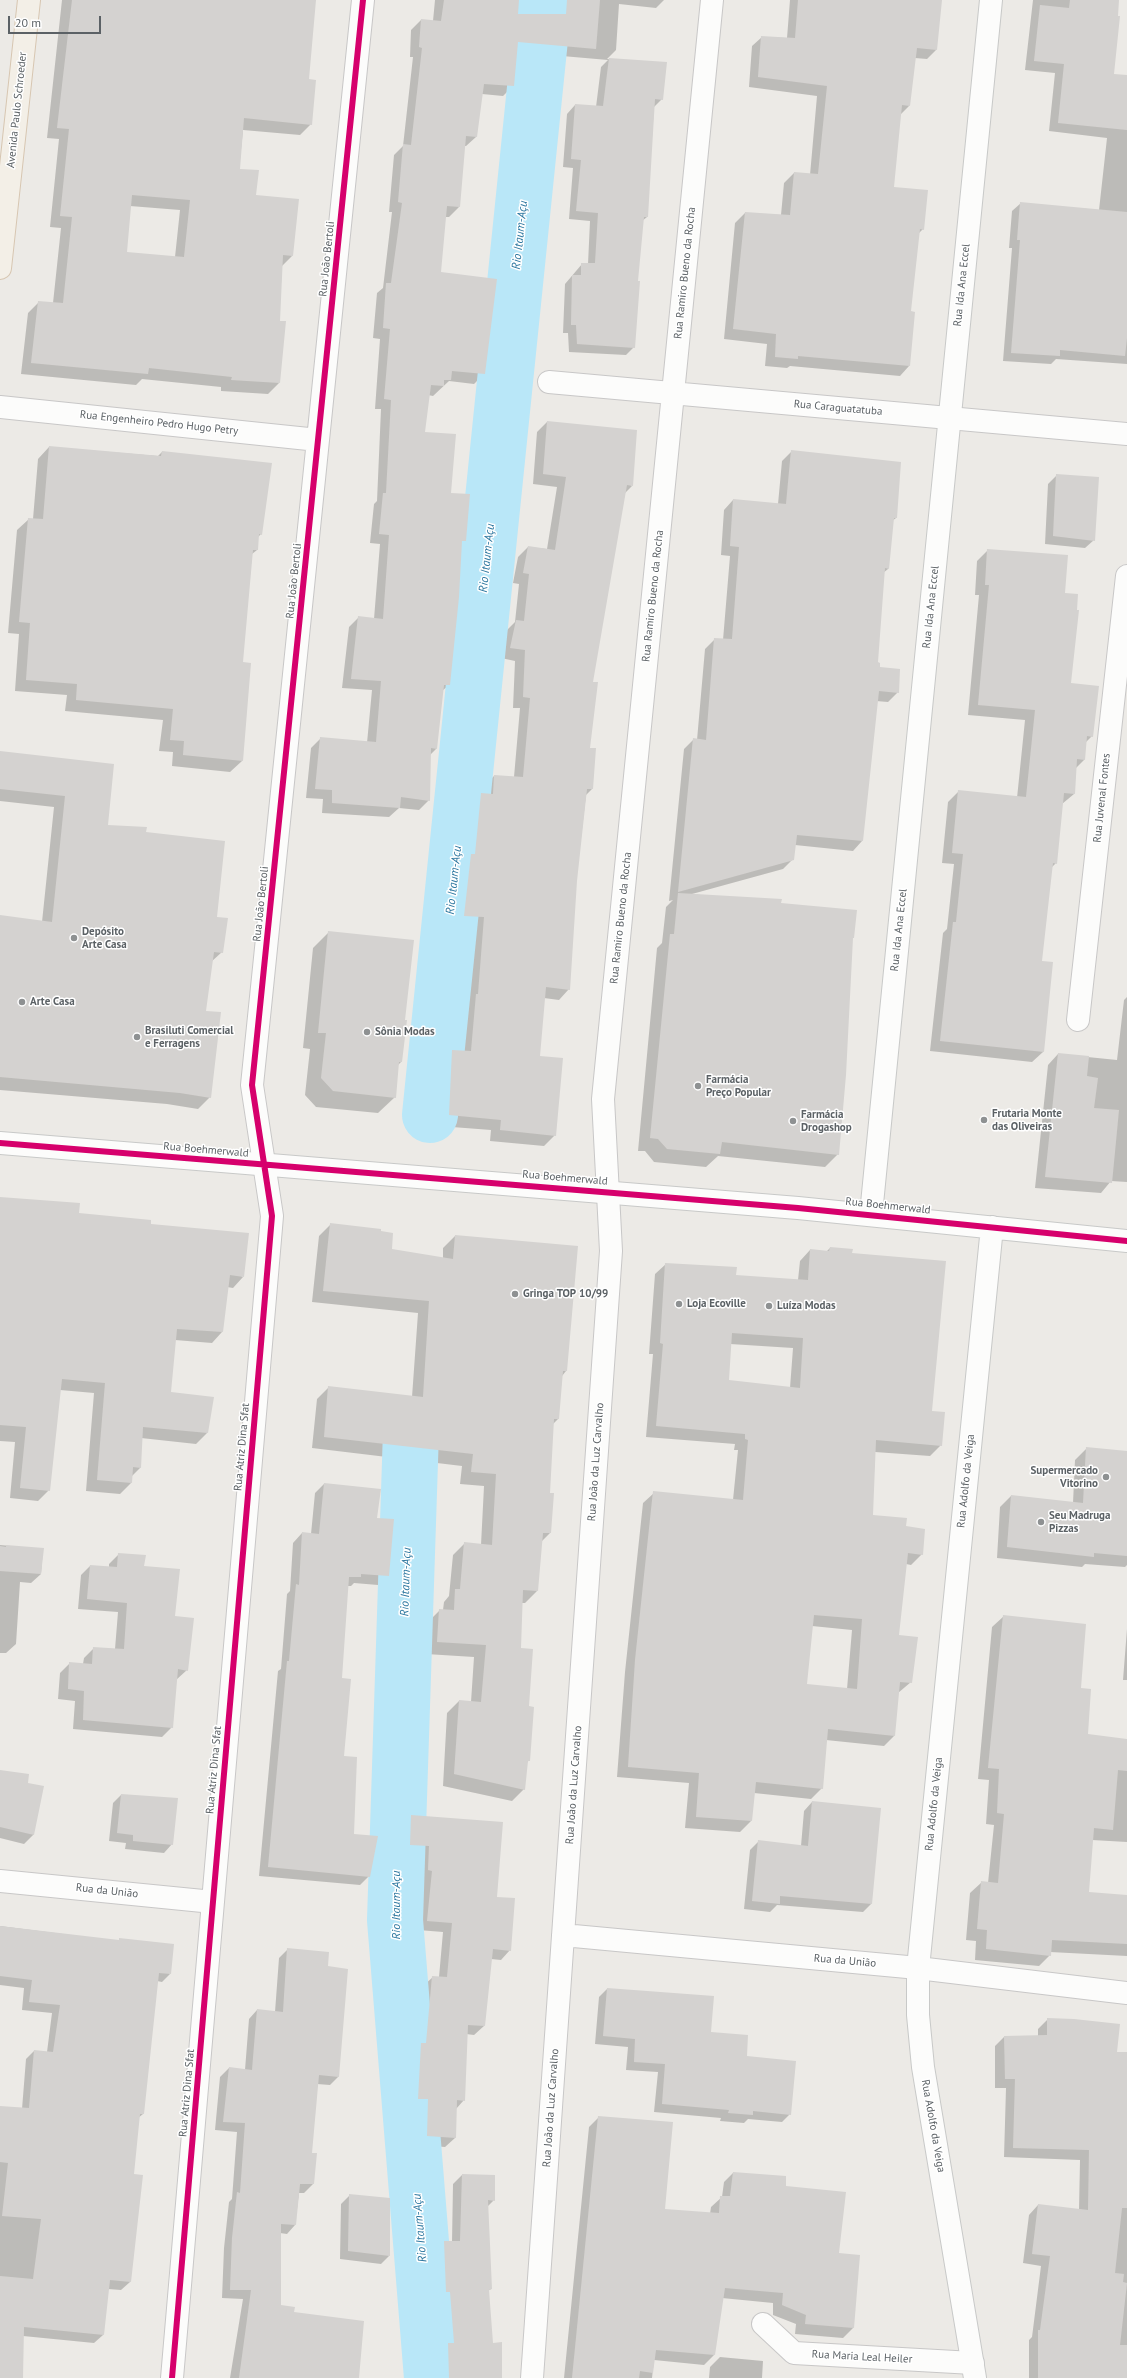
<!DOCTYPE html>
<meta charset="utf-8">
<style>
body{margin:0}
#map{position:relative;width:1127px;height:2378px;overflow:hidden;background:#eceae6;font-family:"PT Sans",sans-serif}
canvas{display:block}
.scale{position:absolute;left:8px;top:16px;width:93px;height:18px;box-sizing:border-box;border:2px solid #5b6165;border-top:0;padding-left:5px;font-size:12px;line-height:14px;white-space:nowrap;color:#5b6165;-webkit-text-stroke:3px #fff;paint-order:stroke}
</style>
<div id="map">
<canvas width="1127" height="2378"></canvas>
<div class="scale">20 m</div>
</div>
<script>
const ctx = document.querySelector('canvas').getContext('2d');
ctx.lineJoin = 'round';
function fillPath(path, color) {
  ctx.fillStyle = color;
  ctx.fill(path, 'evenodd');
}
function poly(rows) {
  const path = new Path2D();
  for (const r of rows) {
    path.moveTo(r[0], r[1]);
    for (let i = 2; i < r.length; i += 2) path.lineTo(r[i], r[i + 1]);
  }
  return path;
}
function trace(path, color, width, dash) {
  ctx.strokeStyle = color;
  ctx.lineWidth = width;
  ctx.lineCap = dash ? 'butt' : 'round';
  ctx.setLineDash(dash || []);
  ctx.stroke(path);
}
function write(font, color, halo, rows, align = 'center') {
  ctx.font = font + ' "PT Sans",sans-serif';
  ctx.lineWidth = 3;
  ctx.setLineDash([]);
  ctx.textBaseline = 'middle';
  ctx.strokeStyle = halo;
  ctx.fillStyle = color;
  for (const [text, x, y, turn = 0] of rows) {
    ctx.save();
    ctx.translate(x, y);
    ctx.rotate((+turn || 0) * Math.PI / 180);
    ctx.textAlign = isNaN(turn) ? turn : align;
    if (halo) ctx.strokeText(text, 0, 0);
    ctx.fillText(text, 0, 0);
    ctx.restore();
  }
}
fillPath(poly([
 [62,0,315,0,308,80,311,124,300,135,243,130,239,170,292,256,282,266,279,322,279,383,268,394,221,391,221,387,142,379,136,385,21,374,28,313,39,302,53,303,61,228,50,227,59,139,47,138],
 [130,206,180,210,175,257,126,253],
 [435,0,664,0,656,8,619,4,616,50,607,59,666,63,662,99,654,107,647,217,642,221,637,282,634,347,626,355,569,352,568,333,563,333,565,284,582,264,588,264,590,221,569,219,573,168,563,167,567,114,575,105,596,107,601,67,608,60,516,52,513,86,503,96,482,94,476,137,466,146,464,146,459,207,449,217,445,217,440,273,484,374,474,384,449,381,433,396,428,395,424,433,450,494,465,541,461,545,449,685,442,691,436,749,430,755,429,800,419,810,399,808,389,817,322,813,323,799,306,798,311,748,321,738,367,743,372,690,342,688,349,627,359,617,374,619,380,544,370,543,374,504,377,501,381,409,375,409,380,339,373,338,377,293,383,288,392,212,389,212,394,155,403,146,413,57,410,57,411,30,421,20,433,21],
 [790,0,941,0,936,50,927,59,915,58,909,106,900,115,893,188,923,229,918,234,910,312,914,312,909,366,900,376,790,366,787,368,765,366,767,344,724,339,735,223,745,213,781,215,784,183,794,173,810,175,817,96,749,87,752,46,762,37,787,38],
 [1033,0,1118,0,1113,75,1127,76,1127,364,1056,359,1051,364,1003,361,1012,248,1009,248,1012,211,1021,203,1099,210,1107,138,1049,131,1055,73,1025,70],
 [547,422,632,486,625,493,591,683,589,749,592,789,586,795,576,881,569,989,559,1000,544,998,539,1057,555,1135,544,1146,490,1141,491,1130,439,1126,442,1061,452,1051,462,1051,466,1005,468,1003,475,927,454,926,461,865,465,861,470,804,481,794,483,794,484,786,494,776,514,777,520,708,513,708,515,661,501,658,505,632,515,622,519,584,513,583,518,557,528,547,547,549,557,487,533,484,537,432],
 [49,447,158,456,162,452,261,534,258,537,257,550,252,554,242,663,242,761,230,772,172,766,173,752,159,751,163,720,65,711,67,695,15,691,19,634,8,633,17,530,29,519,33,519,38,459],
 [792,451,896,518,892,521,888,569,883,573,877,663,898,692,888,702,876,701,862,841,853,851,795,845,793,859,783,869,692,894,779,904,853,938,851,940,838,1154,825,1167,718,1156,706,1167,654,1162,645,1151,638,1151,657,948,662,943,666,907,673,900,669,901,684,749,694,739,697,740,705,649,715,639,723,640,730,556,721,555,724,510,733,500,778,504,782,461],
 [1057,475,1094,540,1085,548,1045,544,1048,484],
 [988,550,1064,594,1070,684,1092,736,1085,743,1084,760,1076,768,1074,794,1062,804,1056,863,1051,868,1041,961,1043,1052,1032,1062,930,1051,943,933,947,929,954,864,942,863,948,802,959,791,1017,798,1025,720,968,715,979,595,975,595,977,561],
 [0,756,113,765,107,826,145,833,216,917,222,952,211,962,205,1012,210,1097,198,1109,167,1104,0,1090,0,918,42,922,54,807,0,801],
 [329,932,404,1020,401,1062,398,1065,395,1097,378,1113,316,1107,305,1095,310,1049,303,1048,313,948],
 [1127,997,1127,1182,1111,1181,1101,1193,1035,1188,1048,1065,1058,1054,1117,1060,1124,1000],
 [0,1198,78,1214,150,1225,243,1277,233,1288,227,1287,222,1332,212,1343,175,1340,170,1393,212,1398,207,1433,196,1444,141,1438,140,1468,132,1476,131,1483,120,1494,86,1491,94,1393,60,1390,49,1490,38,1501,10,1498,15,1442,0,1441],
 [331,1224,391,1250,443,1259,443,1248,455,1236,566,1371,562,1376,558,1419,553,1424,549,1494,550,1533,541,1542,537,1591,525,1603,522,1603,520,1649,528,1707,529,1760,527,1763,524,1789,512,1801,443,1786,447,1713,459,1701,471,1702,474,1657,426,1654,428,1622,440,1610,443,1610,444,1602,449,1596,453,1555,465,1543,481,1545,484,1486,460,1484,462,1466,312,1448,317,1399,329,1387,412,1397,418,1313,312,1302,319,1236],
 [830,1248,851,1254,931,1412,941,1445,930,1456,875,1452,872,1516,905,1527,922,1554,911,1565,906,1564,897,1636,911,1682,898,1693,894,1736,884,1746,826,1740,822,1788,811,1799,754,1793,751,1821,740,1832,685,1828,689,1783,617,1777,625,1672,643,1503,654,1493,733,1500,738,1450,734,1450,735,1444,646,1437,653,1354,649,1354,655,1274,666,1264,735,1276,798,1280,800,1261,810,1250,826,1252],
 [730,1344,793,1348,790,1388,728,1381],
 [812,1626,852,1630,847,1689,806,1685],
 [1087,1448,1127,1452,1127,1565,1125,1567,1085,1564,1082,1567,997,1558,1000,1507,1011,1496,1073,1503,1075,1460],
 [324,1484,376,1519,393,1520,388,1576,378,1585,354,1583,351,1586,347,1586,341,1679,343,1757,353,1835,369,1876,360,1885,259,1876,278,1671,281,1669,287,1594,290,1591,293,1543,302,1533,311,1534,315,1493],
 [0,1545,43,1549,41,1574,31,1583,20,1582,16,1644,6,1653,0,1653],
 [119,1554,143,1567,174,1617,187,1670,176,1680,172,1727,162,1737,73,1729,75,1701,58,1699,60,1673,70,1663,83,1664,84,1658,94,1648,115,1649,118,1612,78,1609,81,1575,90,1566,109,1567,109,1564],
 [1004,1616,1080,1689,1087,1735,1127,1740,1127,1842,1092,1840,1087,1893,1127,1896,1127,1956,1050,1952,1050,1955,1039,1966,975,1960,976,1941,966,1940,970,1893,982,1882,988,1883,994,1825,986,1824,989,1780,978,1779,992,1627],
 [1127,1629,1127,1680,1123,1680],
 [0,1771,27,1783,34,1834,24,1844,0,1838],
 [121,1795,172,1844,164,1853,125,1849,126,1843,109,1841,113,1803],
 [812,1802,872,1903,863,1912,777,1905,770,1912,744,1909,750,1850,758,1842,801,1846,804,1811],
 [411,1816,502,1823,496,1898,510,1950,501,1960,491,1959,484,2026,474,2035,466,2034,464,2100,456,2109,455,2138,445,2147,418,2145,419,2108,410,2108,412,2053,418,2047,423,1986,433,1977,439,1977,443,1932,418,1930,423,1880,419,1879,420,1855,401,1854,402,1825],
 [0,1926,118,1941,120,1939,170,1974,162,1982,157,1981,143,2114,138,2118,133,2175,142,2176,130,2282,121,2290,108,2289,103,2335,94,2343,23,2336,22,2378,0,2378,0,2107,22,2109,26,2059,34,2051,47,2052,52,2013,22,2010,24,1988,0,1985],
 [288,1949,326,1967,338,2077,330,2085,317,2084,311,2154,316,2154,313,2184,304,2193,299,2193,295,2225,287,2234,280,2233,280,2306,293,2313,358,2378,230,2378,243,2299,222,2298,224,2248,229,2202,232,2199,237,2132,215,2130,220,2077,229,2068,245,2070,249,2019,257,2010,275,2012,279,1958],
 [607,1989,713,1997,710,2033,746,2057,790,2114,782,2122,748,2119,744,2123,720,2121,721,2118,654,2112,658,2072,626,2070,628,2047,595,2044,599,1997],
 [1048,2019,1115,2055,1127,2056,1127,2378,1029,2378,1029,2340,1032,2337,1041,2266,1023,2263,1029,2215,1038,2205,1079,2210,1080,2160,1004,2157,1006,2088,995,2088,995,2046,1004,2037,1038,2036,1038,2029],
 [599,2117,664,2210,710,2214,711,2207,722,2197,724,2182,733,2173,785,2187,837,2254,859,2256,853,2328,843,2338,795,2334,796,2324,773,2315,773,2303,722,2298,714,2355,704,2365,654,2360,652,2378,564,2378,589,2127],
 [462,2175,494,2200,487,2207,491,2289,488,2291,492,2344,501,2378,440,2378,440,2353,445,2347,441,2300,438,2300,436,2251,445,2242,452,2242,453,2184],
 [350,2195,389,2256,381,2264,340,2259,341,2204],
 [720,2357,763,2361,762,2378,709,2378,710,2367]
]), '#0003');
trace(poly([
 [430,1115,544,0],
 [411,1431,395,1920,432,2378]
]), '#b9e7f8', 56);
fillPath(poly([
 [72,0,316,0,309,79,316,80,312,125,244,118,240,169,259,170,256,195,299,199,293,256,283,255,280,321,286,321,280,383,231,380,232,377,149,368,148,374,31,363,38,301,63,303,72,217,60,216,69,129,57,128],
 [132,195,190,200,184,257,127,252],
 [444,0,519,0,518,14,566,14,567,0,600,0,596,49,518,42,514,86,484,84,477,137,466,136,460,207,447,206,441,272,497,279,485,374,452,371,451,380,444,380,444,386,431,385,425,432,456,434,451,493,470,494,466,541,462,541,459,597,450,685,444,685,437,749,431,748,430,801,401,797,400,808,332,803,332,790,315,789,320,737,376,742,381,681,351,679,358,616,383,619,389,535,379,534,383,493,386,493,391,400,384,399,390,329,383,328,386,283,391,283,402,203,398,202,403,144,411,145,422,48,419,47,421,19,441,21],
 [798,0,942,0,937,50,917,48,910,106,902,105,894,187,928,190,924,230,920,229,911,311,915,312,910,366,798,356,798,359,775,357,776,334,733,329,745,212,790,215,794,172,818,174,827,86,758,77,761,36,795,38],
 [1070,0,1119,0,1118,16,1120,16,1114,74,1127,75,1127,130,1058,123,1064,64,1034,61,1040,5,1069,8],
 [609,58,667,62,663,100,655,99,648,217,644,217,638,281,640,281,635,348,577,344,576,325,571,325,572,275,581,275,581,263,595,263,598,213,576,211,581,160,571,159,575,104,603,106],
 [1020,202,1127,212,1127,338,1125,356,1060,350,1060,356,1011,353,1020,240,1017,240],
 [547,421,637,430,633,486,627,485,593,682,598,682,590,748,596,748,593,789,587,789,577,881,570,990,546,987,540,1056,563,1058,556,1136,500,1130,501,1120,449,1115,452,1050,471,1051,476,994,478,994,484,917,464,916,471,854,475,854,481,793,493,794,494,775,523,777,530,698,523,697,525,650,510,648,516,620,524,621,529,574,523,573,528,546,555,550,566,477,543,474],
 [49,446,161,456,162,451,272,463,262,535,259,534,258,550,253,550,243,662,251,663,243,761,183,755,184,741,170,740,173,709,76,700,77,684,26,680,30,623,19,622,28,518,43,519],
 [791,450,901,462,897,518,894,518,889,569,885,568,878,662,880,663,880,667,900,669,899,693,879,691,863,841,797,835,794,860,678,892,693,738,706,740,714,638,732,639,739,547,730,546,733,499,786,504],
 [1056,474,1099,477,1095,541,1053,536],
 [987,549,1068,555,1065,593,1078,594,1077,610,1079,610,1071,683,1099,686,1093,737,1087,736,1085,760,1077,759,1075,794,1064,793,1057,864,1053,863,1042,961,1053,962,1044,1052,940,1041,953,922,956,922,963,854,952,853,958,790,1026,797,1035,710,978,705,989,585,985,585],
 [0,751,114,764,108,825,147,827,146,832,225,841,217,917,228,918,223,953,214,952,206,1011,221,1012,211,1098,180,1093,0,1077,0,915,52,922,65,796,0,789],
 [678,893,782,899,781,903,857,910,854,938,853,938,846,1075,839,1155,722,1142,720,1154,667,1149,658,1139,650,1138,670,934,674,934],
 [328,931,414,940,405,1020,407,1020,402,1062,399,1062,396,1098,333,1091,321,1078,326,1033,318,1033],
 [1058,1053,1089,1056,1087,1076,1098,1078,1094,1108,1119,1110,1112,1183,1045,1177],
 [0,1197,80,1203,79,1213,151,1220,151,1224,249,1233,244,1277,230,1275,223,1332,177,1329,171,1392,214,1397,208,1433,143,1427,141,1468,133,1467,132,1483,97,1480,105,1383,62,1379,50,1491,20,1488,26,1427,0,1425],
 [330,1223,381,1229,381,1231,393,1233,392,1249,453,1259,455,1235,578,1246,567,1371,563,1371,559,1419,554,1419,550,1493,554,1493,551,1533,543,1533,538,1591,523,1590,521,1648,533,1649,529,1706,534,1707,530,1761,528,1761,525,1790,454,1774,459,1700,481,1702,486,1645,437,1642,439,1609,454,1610,455,1589,460,1589,464,1542,492,1545,496,1474,471,1472,473,1454,324,1437,328,1386,423,1397,429,1301,323,1291],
 [830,1247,853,1249,852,1253,946,1261,932,1411,945,1412,942,1446,876,1440,873,1515,907,1518,906,1526,925,1529,923,1555,908,1553,899,1635,918,1637,912,1683,900,1682,895,1736,828,1729,823,1789,756,1782,752,1821,696,1817,699,1773,628,1767,635,1660,653,1491,743,1500,748,1440,745,1439,745,1434,656,1426,663,1344,660,1343,665,1263,737,1267,736,1275,808,1280,810,1249,829,1251],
 [732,1333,803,1338,800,1388,729,1380],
 [814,1615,862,1619,857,1689,807,1684],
 [1086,1447,1127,1451,1127,1556,1094,1553,1094,1557,1007,1547,1011,1495,1083,1503],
 [324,1483,381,1489,377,1518,394,1519,389,1576,361,1574,361,1577,349,1577,342,1678,351,1679,344,1756,357,1757,354,1834,378,1836,370,1877,268,1867,287,1661,289,1661,296,1584,299,1585,302,1532,319,1534],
 [6,1545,44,1548,41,1574,0,1571,0,1546,6,1547],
 [118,1553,146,1555,144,1566,180,1569,175,1616,194,1618,188,1671,178,1669,173,1728,83,1720,84,1691,68,1689,69,1662,92,1664,93,1647,124,1649,127,1603,87,1599,90,1565,117,1567],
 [1003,1615,1086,1624,1081,1688,1091,1689,1088,1734,1127,1739,1127,1771,1118,1770,1113,1830,1094,1828,1089,1892,1127,1895,1127,1944,1052,1940,1051,1956,986,1949,987,1930,977,1929,981,1881,998,1883,1004,1814,997,1813,999,1769,988,1768],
 [0,1770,29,1774,28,1783,44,1786,34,1835,0,1827],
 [121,1794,178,1798,173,1845,133,1841,133,1835,117,1833],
 [812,1801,881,1808,872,1904,780,1896,780,1904,752,1901,758,1840,808,1846],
 [411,1815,503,1822,497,1897,515,1898,511,1951,493,1949,485,2026,468,2025,465,2101,457,2100,456,2138,427,2136,428,2099,418,2099,421,2043,426,2043,432,1976,447,1977,452,1923,427,1921,432,1871,428,1870,429,1846,410,1845],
 [0,1926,119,1940,119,1938,174,1944,171,1974,159,1973,144,2114,140,2114,134,2174,143,2175,131,2282,110,2280,104,2335,24,2327,23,2378,0,2378,0,2276,33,2279,41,2219,2,2216,8,2163,0,2162,0,2106,29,2108,34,2050,53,2052,60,2005,29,2002,32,1980,0,1976],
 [287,1948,329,1952,328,1966,348,1969,339,2077,319,2075,312,2153,317,2153,314,2184,300,2184,296,2225,281,2224,281,2305,295,2307,294,2312,364,2321,359,2378,239,2378,251,2290,230,2290,232,2238,237,2192,240,2193,245,2123,223,2122,229,2067,252,2070,257,2009,283,2012],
 [607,1988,714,1996,711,2032,748,2035,747,2056,796,2061,791,2115,753,2111,753,2115,728,2113,729,2110,662,2104,665,2064,634,2062,635,2039,603,2036],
 [1047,2018,1074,2019,1120,2024,1117,2052,1127,2052,1127,2208,1122,2208,1115,2273,1124,2274,1123,2282,1127,2283,1120,2345,1127,2345,1127,2378,1038,2378,1038,2330,1040,2330,1050,2256,1032,2254,1038,2204,1088,2210,1089,2150,1013,2148,1015,2079,1005,2079,1004,2036,1047,2035],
 [598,2116,673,2122,665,2209,719,2213,720,2196,730,2196,733,2172,786,2176,786,2186,846,2192,839,2253,860,2255,854,2328,805,2324,806,2315,782,2305,783,2293,725,2288,715,2355,656,2350,653,2373,640,2371,639,2378,572,2378],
 [462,2174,495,2175,495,2201,488,2200,492,2289,489,2290,493,2343,502,2342,502,2378,449,2378,448,2343,454,2343,450,2292,446,2292,444,2241,460,2241],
 [349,2194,390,2198,390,2256,348,2251]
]), '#d4d2d0');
const street = poly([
 [549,382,1127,434],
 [0,407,318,440],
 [1078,1020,1127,576],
 [0,1881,213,1902],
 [563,1935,918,1968,1127,1993],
 [763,2324,794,2353,973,2363],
 [172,2378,272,1216,252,1085,363,0],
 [532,2378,611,1251,603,1099,712,0]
]);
const secondary = poly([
 [0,1143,798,1208,1127,1241],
 [871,1214,991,0],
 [975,2378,923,2067,918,2015,918,1968,992,1227]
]);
const primary = poly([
 [0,268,29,0]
]);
trace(street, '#c8c7c7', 24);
trace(secondary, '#c8c9c8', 24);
trace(primary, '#d7c6b1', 24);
trace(street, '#fcfcfb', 22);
trace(secondary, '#fcfcfb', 22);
trace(primary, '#f3efe7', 22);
trace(poly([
 [0,1143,798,1208,1127,1241],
 [172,2378,272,1216,252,1085,363,0]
]), '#d6006c', 6);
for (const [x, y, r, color] of [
 [74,938,4,"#8e9192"],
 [22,1002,4,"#8e9192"],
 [367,1032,4,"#8e9192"],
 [137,1037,4,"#8e9192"],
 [698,1086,4,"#8e9192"],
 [984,1120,4,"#8e9192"],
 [793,1121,4,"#8e9192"],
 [515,1294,4,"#8e9192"],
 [679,1304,4,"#8e9192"],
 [769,1306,4,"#8e9192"],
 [1106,1477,4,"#8e9192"],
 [1041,1522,4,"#8e9192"]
]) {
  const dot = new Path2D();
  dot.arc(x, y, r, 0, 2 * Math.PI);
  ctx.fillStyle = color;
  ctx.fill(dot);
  trace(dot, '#fff', 1.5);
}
write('11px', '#5b6165', '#fff', [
 ["Avenida Paulo Schroeder",17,110,-84],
 ["Rua João Bertoli",327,259,-84],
 ["Rua Ramiro Bueno da Rocha",685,273,-84],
 ["Rua Ida Ana Eccel",962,285,-84],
 ["Rua Caraguatatuba",838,408,5],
 ["Rua Engenheiro Pedro Hugo Petry",159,423,6],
 ["Rua João Bertoli",294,581,-84],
 ["Rua Ramiro Bueno da Rocha",653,596,-84],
 ["Rua Ida Ana Eccel",931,607,-84],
 ["Rua Juvenal Fontes",1102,798,-84],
 ["Rua João Bertoli",261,904,-84],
 ["Rua Ramiro Bueno da Rocha",621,918,-84],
 ["Rua Ida Ana Eccel",899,930,-84],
 ["Rua Boehmerwald",206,1150,5],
 ["Rua Boehmerwald",565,1178,5],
 ["Rua Boehmerwald",888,1206,6],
 ["Rua Atriz Dina Sfat",242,1447,-85],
 ["Rua João da Luz Carvalho",596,1462,-86],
 ["Rua Adolfo da Veiga",966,1481,-84],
 ["Rua Atriz Dina Sfat",214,1770,-85],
 ["Rua João da Luz Carvalho",574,1785,-86],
 ["Rua Adolfo da Veiga",934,1804,-84],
 ["Rua da União",107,1891,6],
 ["Rua da União",845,1961,5],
 ["Rua Atriz Dina Sfat",187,2093,-85],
 ["Rua João da Luz Carvalho",551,2108,-86],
 ["Rua Adolfo da Veiga",933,2126,80],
 ["Rua Maria Leal Heiler",862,2357,3]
]);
write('bold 11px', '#5b6165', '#fff', [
 ["Depósito",82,932],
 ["Arte Casa",82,945],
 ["Arte Casa",30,1002],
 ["Brasiluti Comercial",145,1031],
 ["e Ferragens",145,1044],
 ["Sônia Modas",375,1032],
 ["Farmácia",706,1080],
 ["Preço Popular",706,1093],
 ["Frutaria Monte",992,1114],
 ["das Oliveiras",992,1127],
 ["Farmácia",801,1115],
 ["Drogashop",801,1128],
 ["Gringa TOP 10/99",523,1294],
 ["Loja Ecoville",687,1304],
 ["Luíza Modas",777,1306],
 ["Supermercado",1098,1471,"right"],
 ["Vitorino",1098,1484,"right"],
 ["Seu Madruga",1049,1516],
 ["Pizzas",1049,1529]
], 'left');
write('italic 12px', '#2e78a0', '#fff', [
 ["Rio Itaum-Açu",520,235,-84],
 ["Rio Itaum-Açu",487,558,-84],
 ["Rio Itaum-Açu",454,880,-84],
 ["Rio Itaum-Açu",406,1582,-88],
 ["Rio Itaum-Açu",397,1905,-90],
 ["Rio Itaum-Açu",420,2228,-95]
]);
</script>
